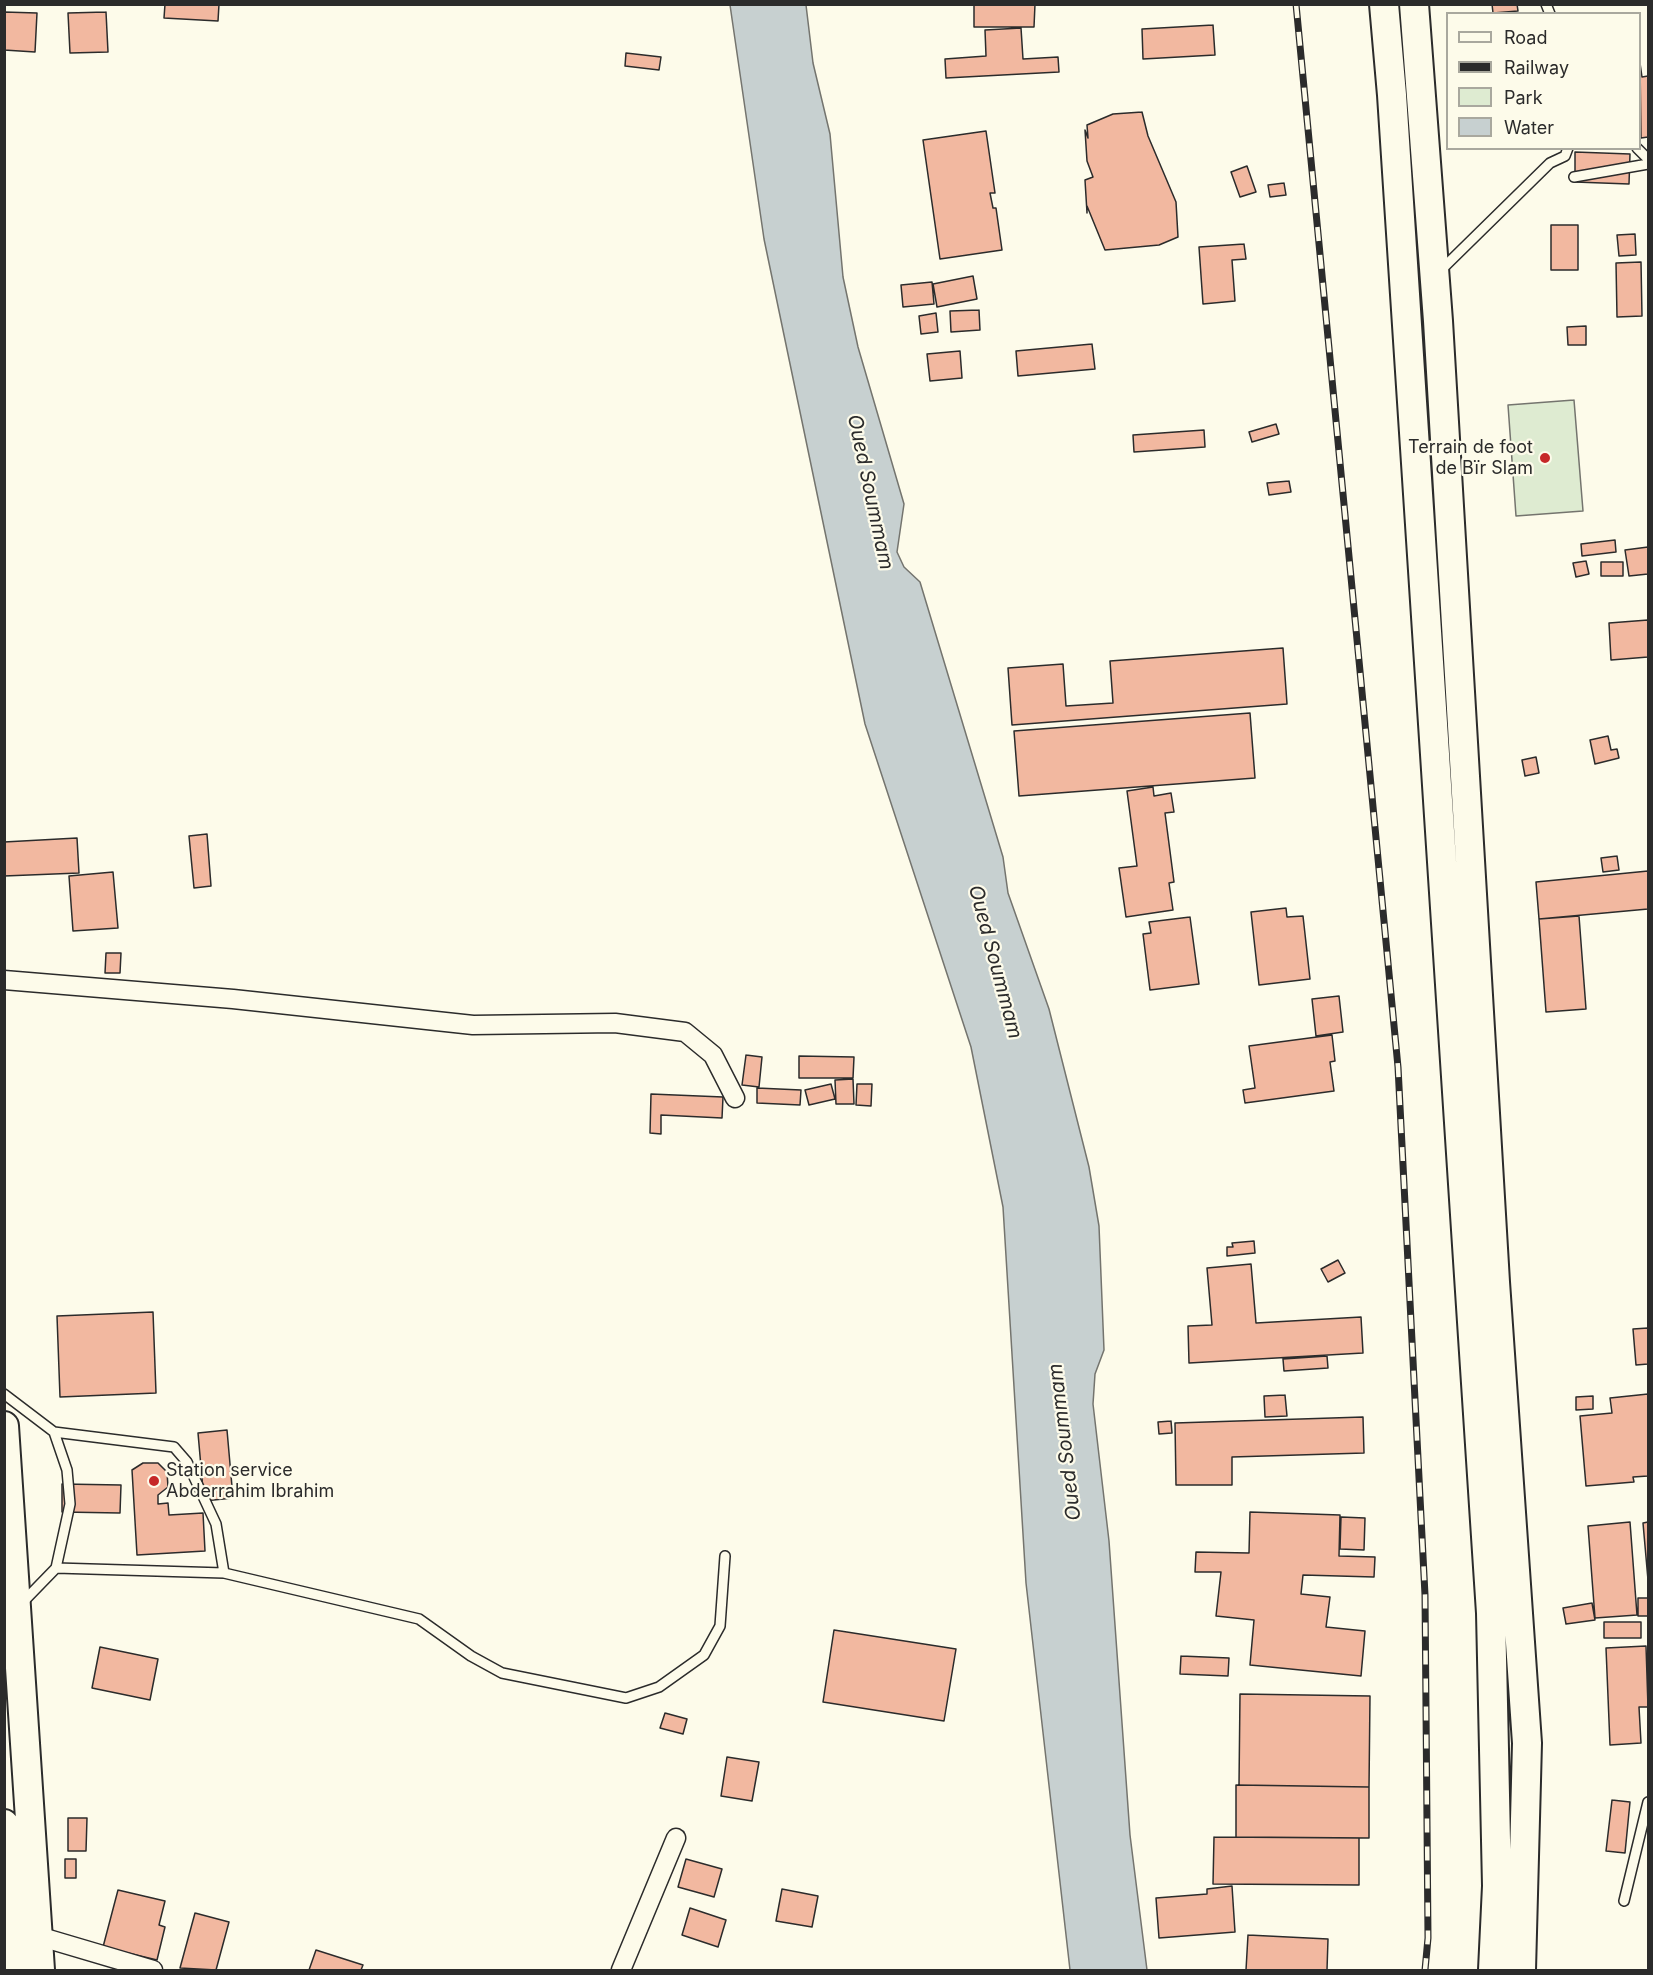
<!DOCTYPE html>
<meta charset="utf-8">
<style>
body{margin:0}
#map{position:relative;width:1653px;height:1975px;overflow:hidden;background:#fdfbea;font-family:Inter,sans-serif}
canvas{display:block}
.frame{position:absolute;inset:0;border:6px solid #2b2b2b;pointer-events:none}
.legend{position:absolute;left:1446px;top:12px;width:195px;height:138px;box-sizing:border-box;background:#fdfbea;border:2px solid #a9a89e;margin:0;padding:8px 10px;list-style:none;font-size:18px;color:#2b2b2b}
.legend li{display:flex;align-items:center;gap:12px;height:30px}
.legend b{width:30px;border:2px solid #a9a89e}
</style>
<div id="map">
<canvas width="1653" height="1975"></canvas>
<div class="frame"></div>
<ul class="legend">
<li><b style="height:8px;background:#fdfbea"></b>Road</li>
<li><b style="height:8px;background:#2b2b2b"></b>Railway</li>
<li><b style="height:16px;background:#deebd1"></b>Park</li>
<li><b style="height:16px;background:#c7d0d0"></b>Water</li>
</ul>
</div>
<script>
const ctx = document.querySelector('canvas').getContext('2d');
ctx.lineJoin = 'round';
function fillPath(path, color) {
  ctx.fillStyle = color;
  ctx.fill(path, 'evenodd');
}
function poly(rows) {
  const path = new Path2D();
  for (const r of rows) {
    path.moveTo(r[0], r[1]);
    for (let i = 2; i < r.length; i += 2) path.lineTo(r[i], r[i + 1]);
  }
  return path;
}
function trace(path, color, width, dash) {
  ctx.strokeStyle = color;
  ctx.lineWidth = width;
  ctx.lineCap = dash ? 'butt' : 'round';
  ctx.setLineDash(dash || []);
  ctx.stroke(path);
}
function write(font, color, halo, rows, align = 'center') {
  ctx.font = font + ' Inter,sans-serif';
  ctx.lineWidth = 4.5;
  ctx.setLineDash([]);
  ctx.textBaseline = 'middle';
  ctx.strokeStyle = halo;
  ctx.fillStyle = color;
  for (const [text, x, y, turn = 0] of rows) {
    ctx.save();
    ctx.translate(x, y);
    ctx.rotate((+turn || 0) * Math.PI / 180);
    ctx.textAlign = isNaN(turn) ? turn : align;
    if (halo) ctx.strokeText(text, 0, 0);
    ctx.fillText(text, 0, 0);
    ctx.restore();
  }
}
const green = poly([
 [1574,400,1583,511,1516,516,1508,405,1574,400]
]);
fillPath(green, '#deebd1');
trace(green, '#74746e', 1.5);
const water = poly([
 [730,5,806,5,813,63,830,134,843,277,858,347,904,504,897,552,904,567,920,582,1003,857,1008,893,1049,1009,1089,1167,1099,1226,1104,1350,1095,1374,1093,1404,1109,1541,1130,1835,1147,1970,1070,1970,1026,1583,1003,1207,971,1047,865,724,764,239,730,5]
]);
fillPath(water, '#c7d0d0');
trace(water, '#74746e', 1.5);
const building = poly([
 [165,4,219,4,218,21,164,18,165,4],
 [974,4,1035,4,1034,27,974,27,974,4],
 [1492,4,1517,4,1518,11,1493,13,1492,4],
 [4,12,37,13,35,52,4,50,4,12],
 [106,12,108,52,70,53,68,13,106,12],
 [1213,25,1215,55,1143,59,1142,29,1213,25],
 [1021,28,1023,59,1058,57,1059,72,946,78,945,59,986,56,985,30,1021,28],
 [626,53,661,57,659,70,625,66,626,53],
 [1640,63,1642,77,1648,76,1648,137,1641,138,1640,63],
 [1142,112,1148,136,1176,202,1178,237,1159,245,1105,250,1087,206,1087,213,1085,180,1093,177,1087,161,1085,130,1088,138,1087,125,1113,114,1142,112],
 [986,131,995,193,990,193,993,208,996,208,1002,250,940,259,923,140,986,131],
 [1575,152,1630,154,1629,184,1575,182,1575,152],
 [1247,166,1256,192,1240,197,1231,172,1247,166],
 [1284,183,1286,195,1270,197,1268,185,1284,183],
 [1551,225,1578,225,1578,270,1551,270,1551,225],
 [1635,234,1636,255,1619,256,1617,235,1635,234],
 [1244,244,1246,259,1232,260,1235,301,1203,304,1199,247,1244,244],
 [1641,262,1642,316,1617,317,1616,263,1641,262],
 [973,276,977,299,937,307,933,284,973,276],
 [932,282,934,304,903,307,901,285,932,282],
 [979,310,980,330,951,332,950,311,979,310],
 [936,313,938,332,921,334,919,316,936,313],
 [1586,326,1586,345,1568,345,1567,327,1586,326],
 [1092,344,1095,369,1018,376,1016,351,1092,344],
 [960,351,962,378,930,381,927,354,960,351],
 [1276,424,1279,434,1252,442,1249,432,1276,424],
 [1204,430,1205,447,1134,452,1133,435,1204,430],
 [1289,481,1291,492,1269,495,1267,483,1289,481],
 [1615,540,1616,552,1582,556,1581,544,1615,540],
 [1648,547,1648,574,1629,576,1625,550,1648,547],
 [1586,561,1589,574,1576,577,1573,563,1586,561],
 [1601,562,1623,562,1623,576,1601,576,1601,562],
 [1648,620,1648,657,1611,660,1609,623,1648,620],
 [1283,648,1287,704,1012,725,1008,668,1063,664,1066,706,1113,703,1110,661,1283,648],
 [1250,713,1255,778,1019,796,1014,731,1250,713],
 [1608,736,1611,750,1617,749,1619,758,1595,764,1590,740,1608,736],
 [1536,757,1539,773,1525,776,1522,760,1536,757],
 [1153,787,1154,796,1171,793,1174,812,1165,813,1174,882,1169,883,1173,910,1126,917,1119,868,1137,866,1127,791,1153,787],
 [207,834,211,886,194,888,189,836,207,834],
 [77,838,79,873,4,876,4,842,77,838],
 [1617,856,1619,870,1603,872,1601,858,1617,856],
 [1648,871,1648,909,1539,919,1536,882,1648,871],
 [113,872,118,928,73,931,69,876,113,872],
 [1286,908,1287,917,1303,916,1310,979,1259,985,1251,912,1286,908],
 [1579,916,1586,1009,1546,1012,1539,919,1579,916],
 [1190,917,1199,984,1150,990,1143,934,1151,933,1149,922,1190,917],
 [106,953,121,953,120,973,105,973,106,953],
 [1339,996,1343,1032,1316,1036,1312,999,1339,996],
 [1332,1035,1335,1061,1330,1062,1334,1091,1245,1103,1243,1090,1255,1088,1249,1046,1332,1035],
 [746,1055,762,1057,759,1087,742,1085,746,1055],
 [799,1056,854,1057,853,1078,799,1078,799,1056],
 [853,1079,854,1104,836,1104,835,1080,853,1079],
 [831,1084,835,1099,809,1105,805,1090,831,1084],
 [857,1084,872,1084,871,1106,856,1105,857,1084],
 [757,1088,801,1090,800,1105,757,1103,757,1088],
 [651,1094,723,1097,722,1118,661,1115,661,1134,650,1133,651,1094],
 [1254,1241,1255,1253,1227,1256,1227,1247,1233,1247,1232,1243,1254,1241],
 [1338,1260,1345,1273,1328,1282,1321,1269,1338,1260],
 [1251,1264,1256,1323,1361,1317,1363,1353,1189,1363,1188,1326,1212,1325,1207,1268,1251,1264],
 [153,1312,156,1393,60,1397,57,1316,153,1312],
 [1648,1328,1648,1364,1636,1365,1633,1329,1648,1328],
 [1327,1356,1328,1368,1284,1371,1283,1359,1327,1356],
 [1648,1394,1648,1476,1633,1477,1634,1482,1586,1486,1580,1416,1612,1413,1610,1398,1648,1394],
 [1285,1395,1287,1416,1265,1417,1264,1396,1285,1395],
 [1593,1396,1593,1409,1576,1410,1576,1397,1593,1396],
 [1363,1417,1364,1453,1232,1457,1232,1485,1176,1485,1175,1423,1363,1417],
 [1171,1421,1172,1433,1159,1434,1158,1422,1171,1421],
 [227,1430,233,1498,204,1501,198,1433,227,1430],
 [143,1463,158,1463,167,1472,168,1487,158,1495,158,1504,168,1503,169,1515,203,1513,205,1551,137,1555,132,1470,143,1463],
 [62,1484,121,1485,120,1513,62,1512,62,1484],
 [1250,1512,1340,1515,1339,1556,1375,1557,1374,1577,1303,1575,1301,1594,1330,1597,1326,1627,1365,1631,1361,1676,1250,1665,1254,1620,1216,1616,1221,1572,1195,1572,1196,1552,1249,1553,1250,1512],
 [1341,1517,1365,1518,1364,1550,1340,1549,1341,1517],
 [1630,1522,1637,1615,1595,1618,1588,1526,1630,1522],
 [1648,1522,1648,1580,1643,1523,1648,1522],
 [1638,1598,1648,1598,1648,1616,1638,1616,1638,1598],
 [1592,1603,1595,1620,1566,1624,1563,1608,1592,1603],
 [1604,1622,1641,1622,1641,1638,1604,1638,1604,1622],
 [834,1630,956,1649,944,1721,823,1702,834,1630],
 [1646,1646,1648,1707,1639,1707,1641,1743,1610,1745,1606,1648,1646,1646],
 [100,1647,158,1659,150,1700,92,1688,100,1647],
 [1181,1656,1229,1658,1228,1676,1180,1674,1181,1656],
 [1240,1694,1370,1696,1369,1787,1239,1785,1240,1694],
 [665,1713,687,1719,683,1734,660,1728,665,1713],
 [727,1757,759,1762,752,1801,721,1796,727,1757],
 [1236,1785,1369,1787,1369,1838,1236,1837,1236,1785],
 [1612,1800,1630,1802,1625,1853,1606,1851,1612,1800],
 [68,1818,87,1818,86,1851,68,1851,68,1818],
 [1214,1837,1359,1838,1359,1885,1213,1884,1214,1837],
 [65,1859,76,1859,76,1878,65,1878,65,1859],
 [686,1859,722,1869,714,1897,678,1887,686,1859],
 [1232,1886,1235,1932,1159,1938,1156,1898,1207,1894,1207,1889,1232,1886],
 [782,1889,818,1896,812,1927,776,1921,782,1889],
 [118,1890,165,1901,159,1925,165,1927,157,1960,103,1947,118,1890],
 [690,1908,726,1920,718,1947,682,1935,690,1908],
 [195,1913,229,1922,216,1970,180,1968,195,1913],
 [1248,1935,1328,1939,1327,1970,1246,1970,1248,1935],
 [316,1950,363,1965,361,1970,309,1970,316,1950]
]);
fillPath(building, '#f2b8a0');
trace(building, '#2b2b2b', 1.5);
const service = poly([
 [1546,4,1550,14],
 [1637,148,1648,159],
 [1574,177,1648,164],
 [1440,271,1550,163,1565,156,1568,148],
 [4,1394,54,1432,67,1470,70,1504,56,1568,21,1604],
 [54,1432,174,1447,187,1462,216,1524,224,1573],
 [56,1568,224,1573,419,1619,471,1656,502,1673,626,1698,659,1687,704,1655,720,1626,725,1556],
 [1624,1901,1648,1802]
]);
const minor = poly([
 [4,980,233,999,473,1025,615,1023,685,1032,713,1055,735,1098],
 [38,1936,153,1970],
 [621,1970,676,1838]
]);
const trunk = poly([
 [1384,4,1392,95,1491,1613,1497,1886,1493,1970],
 [1414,4,1438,321,1495,1282,1527,1743,1521,1970],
 [4,1426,40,1970],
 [4,1824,14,1970]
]);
trace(service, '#2b2b2b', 12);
trace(minor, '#2b2b2b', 21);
trace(trunk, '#2b2b2b', 32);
trace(service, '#fdfbea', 9);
trace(minor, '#fdfbea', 18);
trace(trunk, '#fdfbea', 28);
const rail = poly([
 [1296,4,1398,1067,1425,1595,1428,1938,1425,1970]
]);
trace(rail, '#2b2b2b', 7);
trace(rail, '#fdfbea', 4.5, [14]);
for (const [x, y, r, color] of [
 [1545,458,6,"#c62828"],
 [154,1481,6,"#c62828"]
]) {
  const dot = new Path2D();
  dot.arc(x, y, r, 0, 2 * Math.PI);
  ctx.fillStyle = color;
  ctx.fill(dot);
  trace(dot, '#fdfbea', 2);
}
write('18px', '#2b2b2b', '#fdfbea', [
 ["Terrain de foot",1533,448],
 ["de Bïr Slam",1533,469],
 ["Station service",166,1471,"left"],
 ["Abderrahim Ibrahim",166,1492,"left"]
], 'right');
write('italic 20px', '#2b2b2b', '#fdfbea', [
 ["Oued Soummam",870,492,78],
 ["Oued Soummam",995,962,75],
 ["Oued Soummam",1065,1442,-97]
]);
</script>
